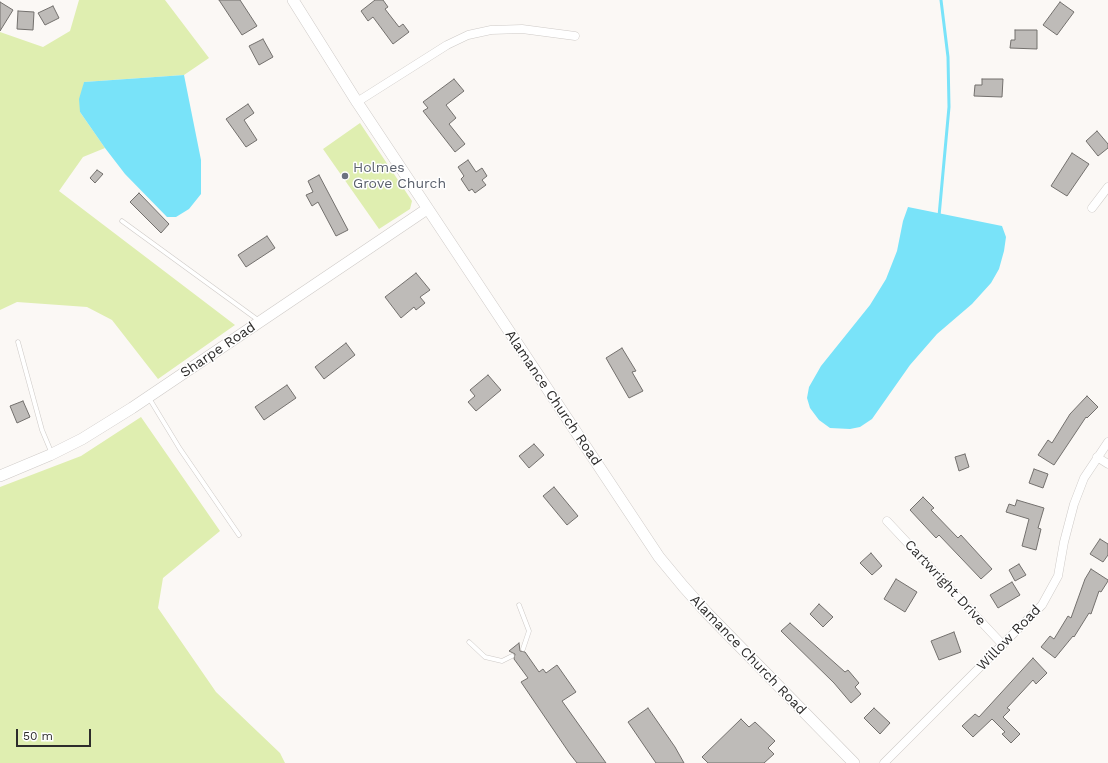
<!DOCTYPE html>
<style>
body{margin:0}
#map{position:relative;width:1108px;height:763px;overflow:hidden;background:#fbf8f5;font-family:"Work Sans",sans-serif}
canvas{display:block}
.scale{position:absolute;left:16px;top:729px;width:75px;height:18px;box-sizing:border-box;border:2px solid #2d2c2b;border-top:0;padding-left:5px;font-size:12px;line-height:14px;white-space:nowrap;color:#2d2c2b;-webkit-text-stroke:3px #fff;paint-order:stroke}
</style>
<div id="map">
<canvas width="1108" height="763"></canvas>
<div class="scale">50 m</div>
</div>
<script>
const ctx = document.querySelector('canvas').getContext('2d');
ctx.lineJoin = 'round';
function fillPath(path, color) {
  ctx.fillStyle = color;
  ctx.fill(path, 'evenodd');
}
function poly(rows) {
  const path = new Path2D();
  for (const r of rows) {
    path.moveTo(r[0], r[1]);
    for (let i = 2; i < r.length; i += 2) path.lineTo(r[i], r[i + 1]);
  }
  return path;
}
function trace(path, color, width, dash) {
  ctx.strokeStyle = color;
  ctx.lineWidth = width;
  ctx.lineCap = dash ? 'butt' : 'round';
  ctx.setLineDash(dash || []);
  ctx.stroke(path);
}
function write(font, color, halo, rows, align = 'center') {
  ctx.font = font + ' "Work Sans",sans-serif';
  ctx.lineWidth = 3;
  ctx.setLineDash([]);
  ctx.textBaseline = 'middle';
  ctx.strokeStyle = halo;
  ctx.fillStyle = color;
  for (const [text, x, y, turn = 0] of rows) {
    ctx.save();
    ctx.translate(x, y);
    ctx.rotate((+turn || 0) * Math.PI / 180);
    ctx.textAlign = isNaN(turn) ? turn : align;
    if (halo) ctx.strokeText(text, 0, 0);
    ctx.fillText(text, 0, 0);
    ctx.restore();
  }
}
fillPath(poly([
 [79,0,165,0,209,58,184,75,84,82,80,112,105,148,83,157,59,191,235,325,158,379,112,320,87,307,17,302,0,310,0,32,43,47,70,31],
 [360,123,412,201,410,209,379,229,323,149],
 [141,417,220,531,163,578,158,608,216,692,280,753,285,763,0,763,0,487,81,456]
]), '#dfeeb0');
fillPath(poly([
 [184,75,201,160,201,194,189,209,176,217,167,217,125,174,105,148,80,112,79,99,84,82],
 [908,207,1002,226,1006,237,1004,251,999,269,991,283,972,304,937,334,910,365,872,419,860,427,850,429,830,428,819,420,810,408,807,398,809,387,821,366,870,305,886,279,897,251,903,221]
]), '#79e3f9');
trace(poly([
 [939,216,949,107,948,57,941,0]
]), '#79e3f9', 3);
const building = poly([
 [219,0,240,0,257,26,242,35,219,0],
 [375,0,383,0,388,7,385,9,399,27,403,24,409,32,393,44,373,17,368,21,361,11,375,0],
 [0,2,13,10,0,31,0,2],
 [1060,2,1074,12,1057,35,1043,25,1060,2],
 [53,6,59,18,45,25,38,13,53,6],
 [18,11,34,12,33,30,17,29,18,11],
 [1015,30,1037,30,1037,49,1010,48,1011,40,1015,40,1015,30],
 [263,39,273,57,259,65,249,46,263,39],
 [454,79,464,91,446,105,456,118,449,124,465,144,455,152,423,111,428,108,423,102,454,79],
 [982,79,1003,79,1002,97,974,96,975,85,982,85,982,79],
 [248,104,254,113,244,120,257,140,246,147,226,119,248,104],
 [1097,131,1108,144,1108,148,1098,156,1086,141,1097,131],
 [1072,153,1089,164,1067,196,1051,186,1072,153],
 [468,160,476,172,482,168,487,176,482,180,486,185,475,193,472,189,469,191,461,179,464,176,458,167,468,160],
 [97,170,103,174,95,183,90,178,97,170],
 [319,175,348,230,336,236,318,202,312,206,306,195,313,192,308,181,319,175],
 [139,193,169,224,161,233,130,202,139,193],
 [267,236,275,248,246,267,238,255,267,236],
 [416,273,430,290,420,297,425,303,416,310,414,307,401,318,385,297,416,273],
 [346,343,355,355,324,379,315,367,346,343],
 [622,348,636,371,632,372,643,391,629,398,606,358,622,348],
 [488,375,501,390,476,411,468,402,475,396,470,390,488,375],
 [287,385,296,398,264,420,255,407,287,385],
 [1087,396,1098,407,1087,418,1086,417,1054,465,1038,455,1048,440,1052,443,1070,414,1087,396],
 [23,401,30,417,17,423,10,406,23,401],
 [534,444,544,455,529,468,519,456,534,444],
 [965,454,969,467,959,471,955,457,965,454],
 [1034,469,1048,474,1043,488,1029,483,1034,469],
 [554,487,578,516,567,525,543,496,554,487],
 [923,497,934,508,931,510,958,538,961,535,992,569,981,579,939,535,936,538,910,510,923,497],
 [1017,500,1044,508,1038,528,1041,529,1036,550,1022,546,1029,519,1006,512,1009,504,1015,506,1017,500],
 [1100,539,1108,544,1108,555,1103,562,1090,554,1100,539],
 [871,553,882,566,872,575,860,563,871,553],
 [1019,564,1026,575,1015,581,1009,570,1019,564],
 [1091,569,1108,580,1108,581,1101,592,1099,591,1091,614,1089,613,1074,637,1073,636,1055,658,1041,647,1050,636,1054,639,1068,616,1071,618,1085,579,1091,569],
 [896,579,917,592,905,612,884,599,896,579],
 [1012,582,1020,595,998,608,990,595,1012,582],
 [819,604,833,617,823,627,810,614,819,604],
 [790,623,845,672,848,670,859,683,855,687,861,694,851,703,834,683,781,631,790,623],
 [954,632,961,652,939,660,931,641,954,632],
 [519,643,520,651,525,652,539,672,543,669,546,673,557,665,576,692,562,701,606,763,577,763,570,754,521,682,528,678,514,659,515,654,509,651,519,643],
 [1033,658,1047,673,1036,684,1033,680,1007,708,1010,710,1003,717,1020,734,1011,743,1002,734,1005,732,992,719,973,737,962,726,975,714,979,717,1033,658],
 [648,708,675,747,684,763,656,763,628,722,648,708],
 [874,708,890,723,880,734,864,718,874,708],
 [741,719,749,727,755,722,775,741,768,748,774,754,764,763,708,763,702,757,741,719]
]);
fillPath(building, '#bebbb8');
trace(building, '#73706d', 1);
const lane = poly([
 [122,221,258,320],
 [18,342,42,430,52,454],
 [149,398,180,449,239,535],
 [519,605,529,631,523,649],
 [469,642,485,657,502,661,512,656]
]);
const street = poly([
 [357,102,447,45,468,35,491,30,522,29,575,36],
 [1092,208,1108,187],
 [1097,457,1108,464],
 [887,521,1003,645],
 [884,763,1042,605,1058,576,1064,542,1074,504,1084,478,1108,442]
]);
const secondary = poly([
 [293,0,357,102,659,557,683,586,707,613,854,763],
 [0,476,50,455,82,439,132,408,427,209]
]);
trace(lane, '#cecac7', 5);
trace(street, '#cecac7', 9);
trace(secondary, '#cecac7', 12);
trace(lane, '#fff', 4);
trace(street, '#fff', 8);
trace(secondary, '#fff', 11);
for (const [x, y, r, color] of [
 [345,176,4,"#6b7280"]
]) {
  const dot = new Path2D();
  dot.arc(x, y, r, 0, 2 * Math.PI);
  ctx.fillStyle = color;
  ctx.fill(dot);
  trace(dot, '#fff', 1.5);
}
write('14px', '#5b616d', '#fff', [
 ["Holmes",353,168],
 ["Grove Church",353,184]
], 'left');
write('14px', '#2d2c2b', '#fff', [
 ["Sharpe Road",218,350,-34],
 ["Alamance Church Road",553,398,56],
 ["Cartwright Drive",945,583,47],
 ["Willow Road",1009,638,-46],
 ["Alamance Church Road",748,655,46]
]);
</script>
